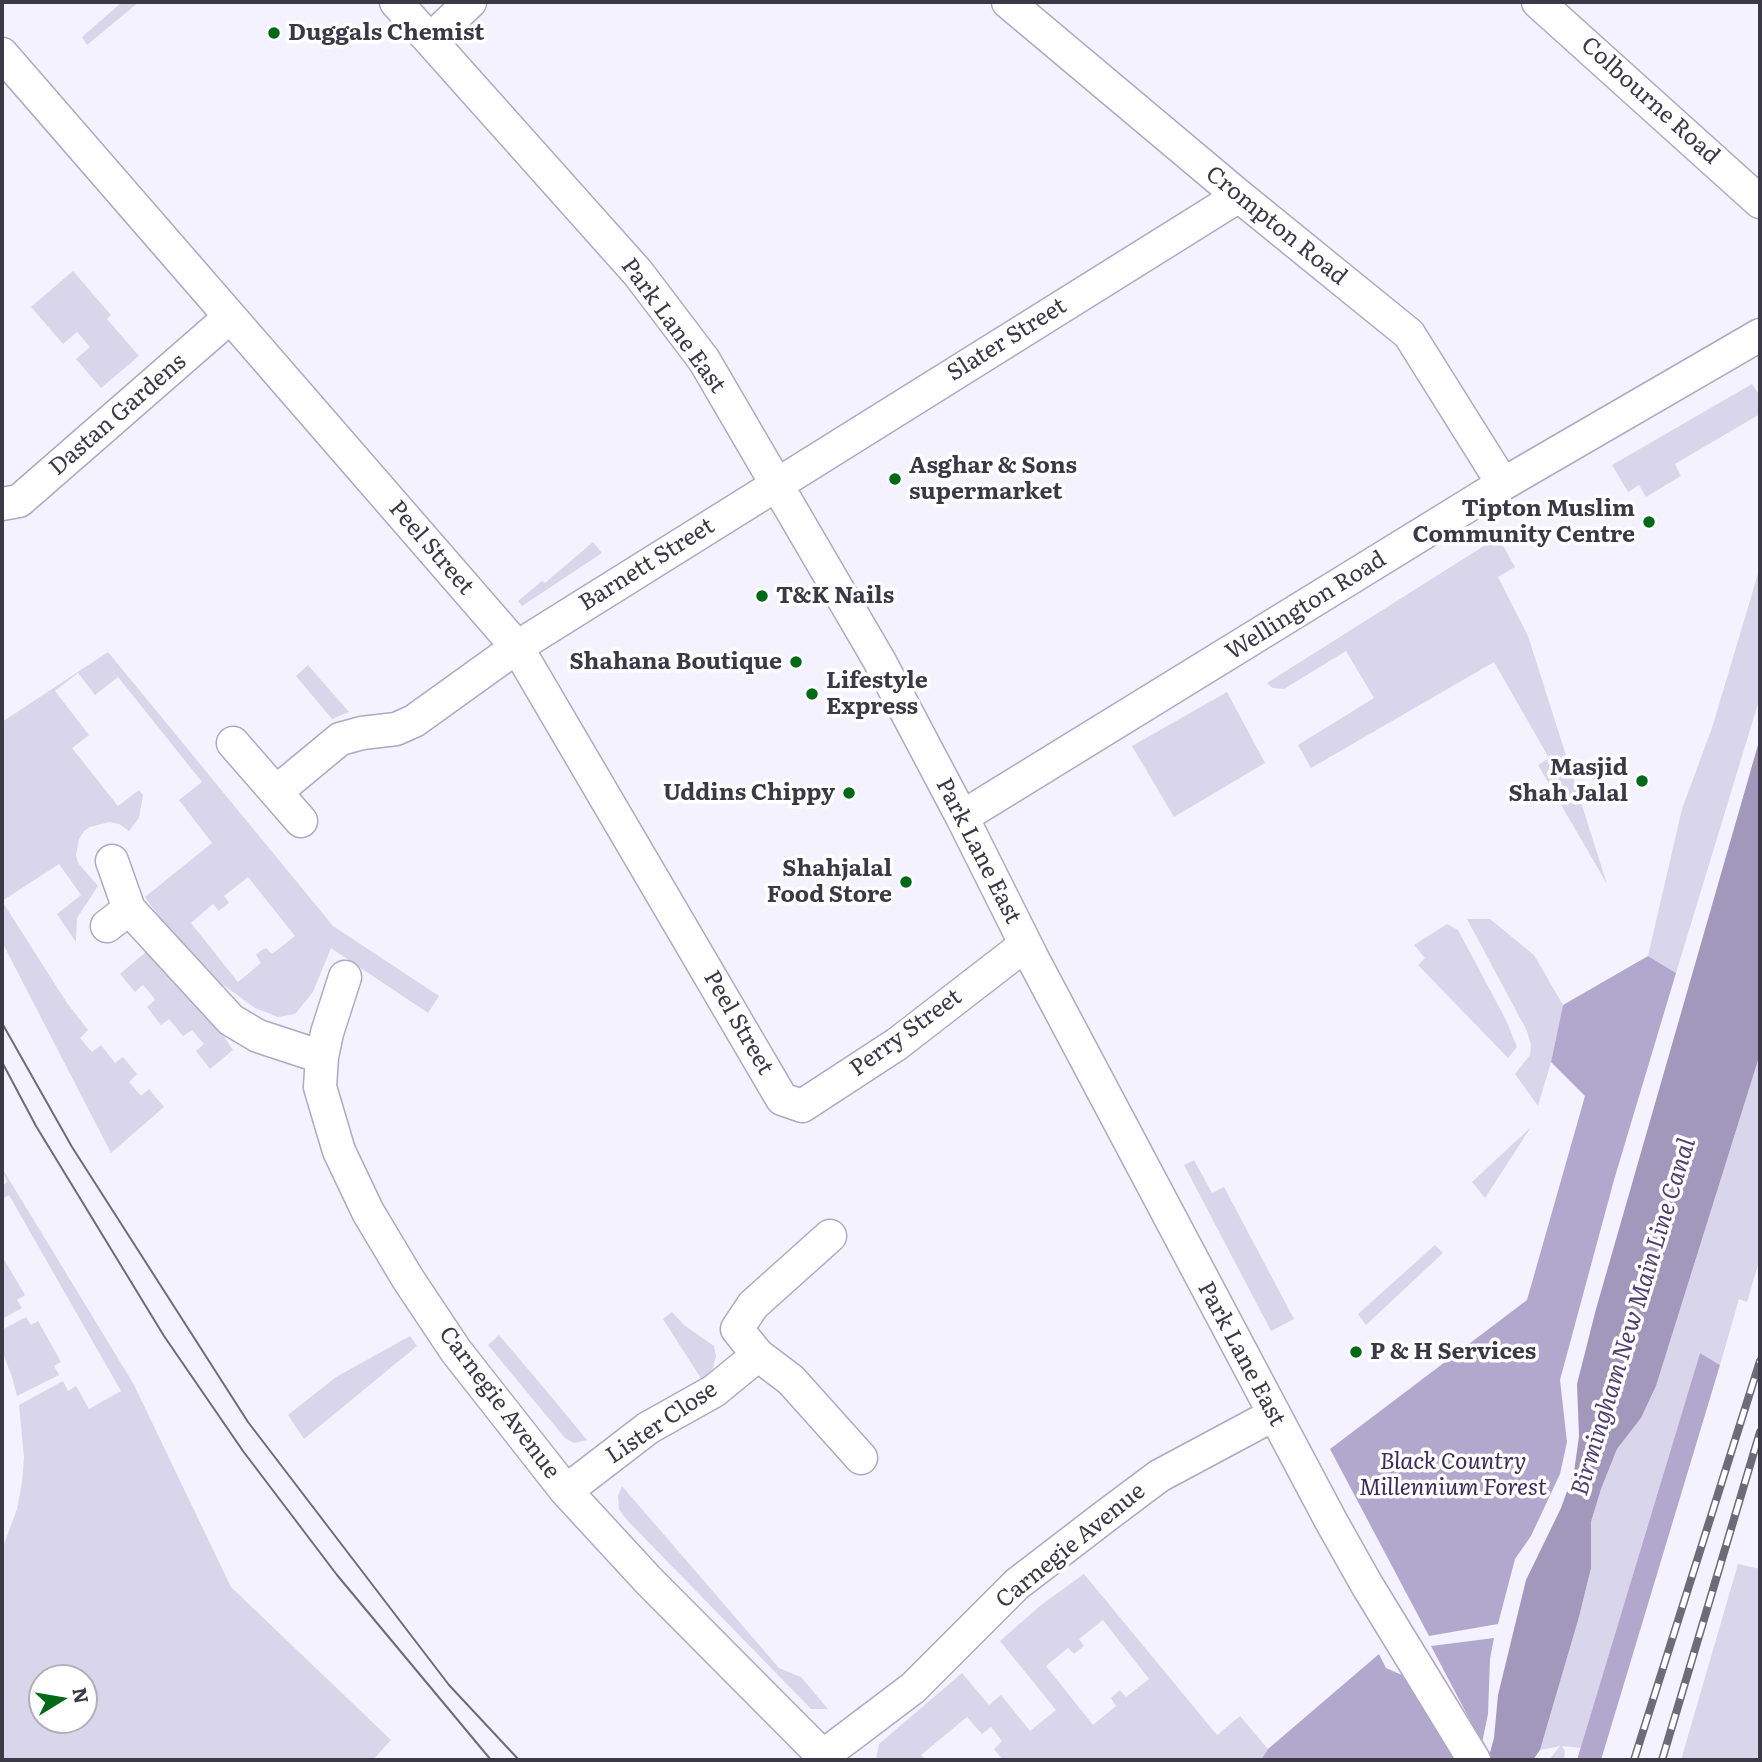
<!DOCTYPE html>
<style>
body{margin:0}
#map{position:relative;width:1762px;height:1762px;overflow:hidden;background:#f5f2ff;font-family:Literata,serif}
canvas{display:block}
.frame{position:absolute;inset:0;border:4px solid #3b3945;pointer-events:none}
.north{position:absolute;left:28px;top:1664px;width:70px;height:70px;box-sizing:border-box;background:#fff;border:2px solid #b1b0b5;border-radius:50%;rotate:79deg;font-size:19px;font-weight:700;line-height:28px;text-align:center;color:#3b3945}
.north::after{content:'';display:block;margin:auto;width:24px;height:32px;background:#006917;clip-path:polygon(50% 0,100% 100%,50% 72%,0 100%)}
</style>
<div id="map">
<canvas width="1762" height="1762"></canvas>
<div class="frame"></div>
<div class="north">N</div>
</div>
<script>
const ctx = document.querySelector('canvas').getContext('2d');
ctx.lineJoin = 'round';
function fillPath(path, color) {
  ctx.fillStyle = color;
  ctx.fill(path, 'evenodd');
}
function poly(rows) {
  const path = new Path2D();
  for (const r of rows) {
    path.moveTo(r[0], r[1]);
    for (let i = 2; i < r.length; i += 2) path.lineTo(r[i], r[i + 1]);
  }
  return path;
}
function trace(path, color, width, dash) {
  ctx.strokeStyle = color;
  ctx.lineWidth = width;
  ctx.lineCap = dash ? 'butt' : 'round';
  ctx.setLineDash(dash || []);
  ctx.stroke(path);
}
function write(font, color, halo, rows, align = 'center') {
  ctx.font = font + ' Literata,serif';
  ctx.lineWidth = 7;
  ctx.setLineDash([]);
  ctx.textBaseline = 'middle';
  ctx.strokeStyle = halo;
  ctx.fillStyle = color;
  for (const [text, x, y, turn = 0] of rows) {
    ctx.save();
    ctx.translate(x, y);
    ctx.rotate((+turn || 0) * Math.PI / 180);
    ctx.textAlign = isNaN(turn) ? turn : align;
    if (halo) ctx.strokeText(text, 0, 0);
    ctx.fillText(text, 0, 0);
    ctx.restore();
  }
}
fillPath(poly([
 [122,2,139,2,87,45,82,37],
 [73,271,111,315,107,319,139,356,101,388,76,359,90,347,77,332,63,344,31,307],
 [1752,384,1760,396,1760,414,1675,464,1681,476,1646,497,1639,485,1628,492,1612,465],
 [1498,537,1515,567,1498,577,1528,636,1607,884,1538,765,1549,758,1494,662,1311,768,1298,745,1374,698,1346,651,1284,689,1273,688,1267,683],
 [593,542,602,553,522,606,518,601,542,581,545,583],
 [1760,567,1760,697,1676,973,1648,956,1682,809,1712,728],
 [108,652,333,926,439,996,428,1013,331,948,313,992,295,1014,278,1017,255,1008,215,979,169,930,145,897,212,843,179,800,202,782,118,677,95,695,78,673,55,691,89,735,72,748,118,806,139,790,143,795,139,818,129,831,119,824,109,822,90,827,84,831,79,839,76,855,78,863,98,886,77,918,76,942,57,914,81,895,59,864,2,901,67,1003,88,1030,80,1038,92,1052,101,1045,115,1063,123,1057,137,1074,129,1082,141,1096,149,1089,164,1107,111,1153,2,942,2,722],
 [248,877,295,936,272,954,266,948,260,951,256,955,261,963,238,982,191,923,213,904,219,911,229,903,224,896],
 [308,665,321,680,349,712,332,719,296,676],
 [1227,692,1265,763,1174,817,1132,746],
 [1467,919,1490,919,1534,955,1563,1005,1551,1062,1538,1106,1515,1074,1530,1055,1531,1045,1527,1031],
 [1447,924,1458,930,1506,1020,1517,1047,1508,1058,1418,965,1425,958,1414,945],
 [147,951,214,1022,233,1050,210,1069,196,1051,204,1044,192,1030,183,1036,169,1019,161,1025,147,1007,155,1000,150,993,143,985,135,992,120,974],
 [1760,1054,1760,1258,1747,1302,1739,1299,1720,1365,1700,1353,1581,1748,1562,1746,1565,1751,1564,1760,1549,1760,1560,1746,1540,1750,1579,1617,1591,1568,1591,1522,1601,1489,1617,1449,1641,1418,1656,1386],
 [1531,1127,1485,1198,1472,1182],
 [1194,1160,1212,1193,1224,1187,1294,1319,1271,1331,1184,1165],
 [2,1168,133,1383,231,1587,391,1740,373,1760,2,1760,2,1550,17,1509,22,1483,24,1457,19,1405,63,1381,68,1391,76,1386,89,1409,121,1391,9,1195,2,1199,2,1186,7,1182],
 [42,1678,84,1678,84,1720,42,1720],
 [1435,1245,1443,1253,1366,1325,1358,1314],
 [2,1256,25,1295,17,1300,22,1308,2,1319],
 [672,1312,684,1325,714,1346,716,1356,713,1368,709,1375,702,1380,663,1319],
 [26,1317,31,1325,38,1321,61,1362,54,1366,59,1375,17,1396,12,1377,2,1351,2,1330],
 [499,1335,544,1388,587,1440,574,1443,565,1438,488,1345],
 [410,1336,417,1346,304,1439,288,1415,336,1377],
 [622,1486,779,1668,801,1677,828,1709,811,1709,626,1519,619,1509,618,1496],
 [1738,1564,1760,1569,1760,1740,1757,1760,1681,1760],
 [1084,1574,1217,1735,1240,1716,1268,1749,1261,1760,1003,1760,994,1749,1002,1741,991,1727,982,1734,967,1717,921,1755,926,1760,876,1760,879,1744,962,1673,989,1705,1001,1695,1030,1731,1056,1710,1000,1641,1041,1605],
 [1103,1620,1149,1679,1126,1697,1120,1690,1111,1698,1116,1706,1093,1725,1046,1666,1068,1648,1074,1654,1084,1646,1079,1639]
]), '#d9d5eb');
fillPath(poly([
 [1648,956,1676,973,1614,1180,1560,1380,1567,1442,1560,1474,1531,1536,1515,1559,1498,1624,1429,1636,1330,1449,1527,1300,1585,1096,1551,1062,1563,1005],
 [1700,1353,1720,1365,1601,1760,1577,1760],
 [1494,1638,1490,1659,1488,1714,1482,1743,1431,1646],
 [1379,1654,1386,1668,1402,1675,1457,1760,1261,1760,1268,1749]
]), '#b1a9cd');
fillPath(poly([
 [1760,738,1760,1054,1656,1386,1641,1418,1617,1449,1601,1489,1591,1522,1591,1568,1579,1617,1540,1750,1533,1760,1488,1760,1494,1738,1498,1695,1526,1580,1561,1508,1574,1472,1579,1436,1577,1384,1596,1309]
]), '#a099bc');
const minor = poly([
 [396,2,638,273,704,360,879,660,962,817,1033,959,1331,1521,1367,1585,1474,1760],
 [1008,2,1239,196,1409,334,1503,484],
 [1538,2,1760,202],
 [430,40,470,2],
 [2,54,517,647,782,1099,802,1106,897,1044,1025,945],
 [2,504,19,501,230,317],
 [233,743,301,821],
 [276,792,340,739,362,733,396,729,414,721,517,647,1239,196],
 [962,817,1503,484,1760,335],
 [129,909,231,1020,258,1036,322,1057],
 [107,926,129,909,112,861],
 [345,977,327,1033,322,1057,320,1087,339,1151,368,1212,408,1279,456,1351,566,1491,649,1581,827,1760],
 [830,1236,753,1305,737,1329,758,1355,791,1380,861,1458],
 [566,1491,648,1428,714,1391,758,1355],
 [823,1756,913,1688,1017,1584,1103,1518,1159,1476,1273,1415]
]);
trace(minor, '#aea8c5', 35);
trace(minor, '#fff', 32);
trace(poly([
 [2,1023,72,1147,248,1422,449,1685,519,1760],
 [2,1062,36,1126,164,1336,243,1451,337,1575,491,1760]
]), '#6d6b77', 2);
const rail = poly([
 [1634,1760,1760,1361],
 [1662,1760,1760,1432]
]);
trace(rail, '#6d6b77', 8);
trace(rail, '#fff', 5, [16]);
for (const [x, y, r, color] of [
 [274,33,7,"#006917"],
 [895,479,7,"#006917"],
 [1649,522,7,"#006917"],
 [762,596,7,"#006917"],
 [796,662,7,"#006917"],
 [812,694,7,"#006917"],
 [1642,781,7,"#006917"],
 [849,793,7,"#006917"],
 [906,882,7,"#006917"],
 [1356,1352,7,"#006917"]
]) {
  const dot = new Path2D();
  dot.arc(x, y, r, 0, 2 * Math.PI);
  ctx.fillStyle = color;
  ctx.fill(dot);
  trace(dot, '#fff', 2.5);
}
write('bold 23px', '#3b3945', '#fff', [
 ["Duggals Chemist",288,33],
 ["Asghar & Sons",909,466],
 ["supermarket",909,492],
 ["Tipton Muslim",1635,509,"right"],
 ["Community Centre",1635,535,"right"],
 ["T&K Nails",776,596],
 ["Shahana Boutique",782,662,"right"],
 ["Lifestyle",826,681],
 ["Express",826,707],
 ["Masjid",1628,768,"right"],
 ["Shah Jalal",1628,794,"right"],
 ["Uddins Chippy",835,793,"right"],
 ["Shahjalal",892,869,"right"],
 ["Food Store",892,895,"right"],
 ["P & H Services",1370,1352]
], 'left');
write('23px', '#3b3945', '#fff', [
 ["Colbourne Road",1650,101,42],
 ["Crompton Road",1276,226,39],
 ["Park Lane East",673,326,54],
 ["Slater Street",1007,340,-32],
 ["Dastan Gardens",118,415,-41],
 ["Peel Street",431,548,49],
 ["Barnett Street",647,565,-32],
 ["Wellington Road",1306,606,-32],
 ["Park Lane East",978,851,63],
 ["Peel Street",738,1023,60],
 ["Perry Street",906,1033,-36],
 ["Park Lane East",1241,1354,62],
 ["Carnegie Avenue",499,1403,53],
 ["Lister Close",662,1423,-34],
 ["Carnegie Avenue",1071,1546,-39]
]);
write('italic 23px', '#392c5b', '#fff', [
 ["Black Country",1453,1462],
 ["Millennium Forest",1453,1488]
]);
write('italic 24px', '#4d4071', '#fff', [
 ["Birmingham New Main Line Canal",1634,1317,-73]
]);
</script>
